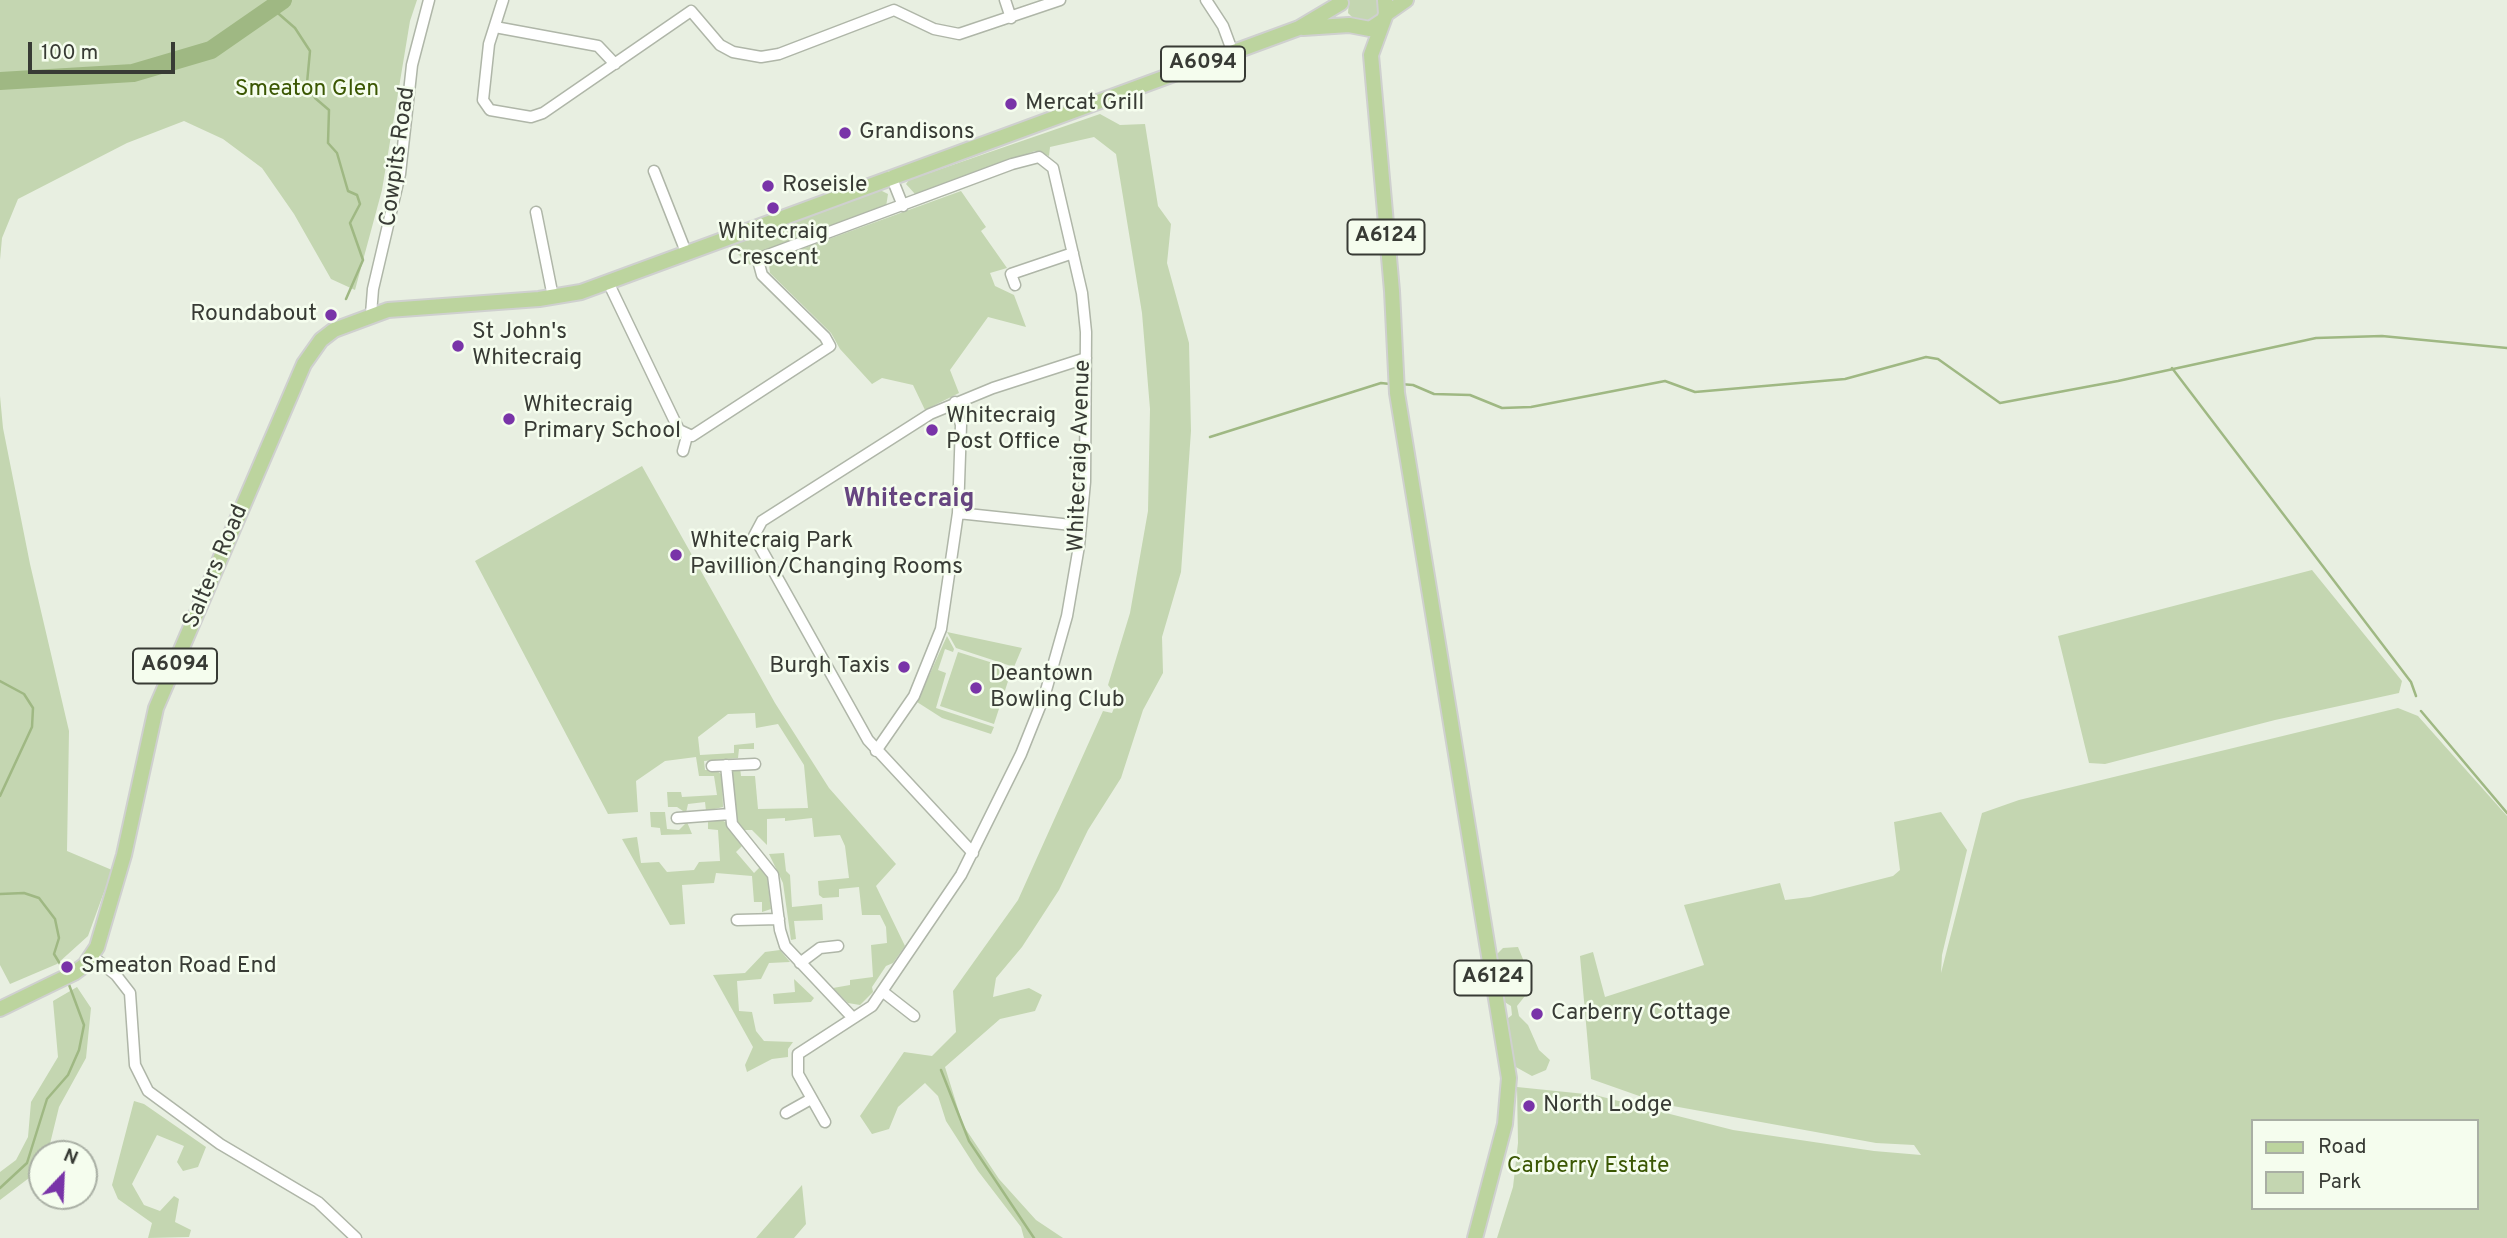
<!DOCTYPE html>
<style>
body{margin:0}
#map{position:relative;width:2507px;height:1238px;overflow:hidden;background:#e8efe1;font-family:Overpass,sans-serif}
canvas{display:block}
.legend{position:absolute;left:2251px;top:1119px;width:228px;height:91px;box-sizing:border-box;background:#f5fdee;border:2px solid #a9afa4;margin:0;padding:9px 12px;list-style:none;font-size:21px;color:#383b35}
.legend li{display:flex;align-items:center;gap:14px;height:35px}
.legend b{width:35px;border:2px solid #a9afa4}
.north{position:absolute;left:28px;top:1140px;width:70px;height:70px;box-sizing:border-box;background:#f5fdee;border:2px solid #a9afa4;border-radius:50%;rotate:23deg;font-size:19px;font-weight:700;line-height:28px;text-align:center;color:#383b35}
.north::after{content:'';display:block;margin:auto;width:24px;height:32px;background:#7934a8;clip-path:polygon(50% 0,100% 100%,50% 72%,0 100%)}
.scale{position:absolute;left:28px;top:42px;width:147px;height:32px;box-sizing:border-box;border:4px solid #383b35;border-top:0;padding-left:9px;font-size:21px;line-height:24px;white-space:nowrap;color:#383b35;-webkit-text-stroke:5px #f5fdee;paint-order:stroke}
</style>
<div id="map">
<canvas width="2507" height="1238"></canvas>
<ul class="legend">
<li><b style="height:9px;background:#bcd49e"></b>Road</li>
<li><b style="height:19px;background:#c4d6b1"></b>Park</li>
</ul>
<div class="north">N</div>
<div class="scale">100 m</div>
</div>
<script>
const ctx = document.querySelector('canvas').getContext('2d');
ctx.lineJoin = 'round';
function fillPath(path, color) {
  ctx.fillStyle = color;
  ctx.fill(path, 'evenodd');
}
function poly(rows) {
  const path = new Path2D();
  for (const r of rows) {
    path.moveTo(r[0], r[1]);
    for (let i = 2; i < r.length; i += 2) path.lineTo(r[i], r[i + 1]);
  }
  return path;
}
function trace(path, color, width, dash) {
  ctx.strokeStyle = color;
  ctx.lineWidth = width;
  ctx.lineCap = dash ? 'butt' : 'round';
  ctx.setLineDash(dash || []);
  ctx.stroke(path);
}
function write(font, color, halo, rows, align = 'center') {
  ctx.font = font + ' Overpass,sans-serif';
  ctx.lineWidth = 5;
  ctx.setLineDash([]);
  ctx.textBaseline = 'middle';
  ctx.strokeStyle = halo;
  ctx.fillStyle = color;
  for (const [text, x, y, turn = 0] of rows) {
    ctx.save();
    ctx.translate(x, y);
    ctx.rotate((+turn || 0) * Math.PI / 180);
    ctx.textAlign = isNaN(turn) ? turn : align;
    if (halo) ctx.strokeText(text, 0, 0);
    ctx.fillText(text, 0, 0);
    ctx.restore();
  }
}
fillPath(poly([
 [0,0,417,0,410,21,382,190,355,290,331,279,294,214,262,168,223,139,184,121,127,143,18,199,2,238,0,260],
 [1349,0,1378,0,1379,13,1366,23,1356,21,1348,13],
 [1100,114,1120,125,1145,124,1158,206,1171,224,1167,263,1189,343,1191,431,1181,572,1162,637,1163,673,1143,710,1121,778,1088,830,1059,890,1022,947,996,978,993,997,1029,988,1042,995,1035,1011,1000,1019,945,1067,963,1125,999,1179,1036,1220,1063,1238,1024,1238,1021,1227,978,1171,946,1121,938,1096,925,1083,898,1107,889,1129,872,1134,860,1116,904,1052,932,1056,956,1032,953,991,1018,900,1103,711,1112,713,1118,698,1108,685,1130,613,1148,511,1150,409,1142,313,1116,154,1094,137,1050,147,1049,156,1035,151,915,194,906,184,909,180],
 [880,190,888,194,886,207,760,252,750,265,729,246],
 [961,191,986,227,981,231,1007,268,990,273,995,286,1014,295,1026,327,988,317,950,370,959,393,925,410,913,385,882,378,872,384,840,349,831,333,770,273,769,265,774,259],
 [0,396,3,428,30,564,69,731,67,851,112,870,88,936,57,964,10,984,0,965],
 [642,466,775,703,829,788,896,864,876,886,905,946,893,963,886,966,872,987,873,992,860,1005,848,1003,833,988,850,985,850,980,873,977,871,945,887,943,886,927,880,915,862,915,859,887,839,889,839,897,823,898,819,895,818,881,849,878,845,846,840,835,814,837,812,818,785,821,785,818,767,819,767,845,752,830,739,830,735,821,732,771,740,767,741,776,755,776,758,809,808,808,804,765,778,724,756,728,755,713,728,714,698,737,700,755,734,753,734,745,754,743,754,749,739,749,738,758,704,761,705,770,716,770,722,775,723,807,706,811,705,802,688,804,686,813,677,807,668,807,667,792,681,792,682,797,717,795,714,776,699,776,696,757,665,761,636,781,638,812,608,814,475,561],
 [2312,570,2402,681,2399,693,2275,720,2105,764,2089,763,2058,636],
 [947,632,1022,648,1014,667,956,648],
 [947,636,954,649,953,652,945,649,938,670,946,673,936,708,994,727,991,734,942,718,917,702],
 [958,652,1012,669,994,724,940,706],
 [2398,708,2418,716,2507,816,2507,1238,1497,1238,1513,1187,1518,1143,1517,1087,1595,1095,1733,1130,1874,1151,1921,1155,1914,1145,1876,1143,1662,1104,1591,1079,1580,956,1593,952,1605,997,1704,965,1684,905,1780,883,1785,900,1810,897,1893,876,1900,870,1894,822,1941,812,1967,850,1942,955,1941,973,1982,813,2019,800],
 [2253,1121,2477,1121,2477,1208,2253,1208],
 [650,812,665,812,667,829,679,830,687,822,692,834,661,835,660,828,651,827],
 [708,819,720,819,727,823,742,846,736,852,754,873,760,867,767,876,771,909,762,912,762,902,754,902,752,876,716,873,714,883,682,885,685,924,670,925,622,839,637,837,641,863,659,862,667,872,694,870,699,862,720,861,718,830,708,829],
 [784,853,786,871,790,875,792,907,822,904,823,920,794,921,796,939,791,940,783,883,769,854],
 [1518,947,1529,974,1516,984,1525,996,1517,1006,1519,1016,1528,1025,1539,1050,1550,1060,1546,1070,1532,1076,1514,1066,1507,1019,1512,1015,1511,1006,1503,1001,1497,954,1503,948],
 [780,950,790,962,769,963,761,979,737,981,739,1011,752,1012,756,1031,764,1041,793,1042,788,1049,788,1057,772,1059,747,1072,745,1065,753,1047,713,975,745,973,765,952],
 [794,979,814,998,811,1002,774,1004,773,994,795,992],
 [77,987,91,1008,86,1058,59,1107,48,1152,42,1154,42,1160,29,1178,0,1200,0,1172,16,1160,28,1137,31,1102,58,1057,53,1001],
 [134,1101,144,1104,206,1147,198,1167,183,1171,177,1162,184,1146,157,1135,132,1184,144,1205,160,1211,174,1196,179,1199,175,1222,191,1230,189,1237,148,1238,152,1223,118,1199,112,1185],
 [802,1185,806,1224,794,1238,756,1238]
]), '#c4d6b1');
trace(poly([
 [272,8,295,28,310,51,307,83,315,98,329,110,328,143,337,153,348,191,357,195,360,204,350,223,363,260,346,299],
 [2172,368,2411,682,2416,696],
 [1400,384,1413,385,1434,394,1470,395,1502,408,1531,407,1665,381,1695,392,1845,379,1926,357,1938,359,2000,403,2118,381,2316,338,2382,336,2507,348],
 [1210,437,1381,383,1390,384],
 [0,681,24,694,33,708,32,727,0,796],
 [2421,711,2507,813],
 [0,894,24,893,39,898,55,919,59,938,54,954,65,972],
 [941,1070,969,1141,1034,1238],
 [0,1188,27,1163,47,1099,68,1075,79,1050,84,1025,68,982]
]), '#9fb883', 2.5);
trace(poly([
 [0,81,133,73,211,50,283,0]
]), '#9fb883', 18);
const street = poly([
 [503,0,489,44,483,100,490,110,531,117,543,113,691,11,720,45,733,52,761,57,779,54,894,10,934,29,959,34,1060,0],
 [1005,0,1011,18],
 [1206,0,1223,26,1233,53],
 [495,27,598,46,615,64],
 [654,171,686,252],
 [891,176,903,206],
 [536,212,553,297],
 [608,282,679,430,692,436,830,346,825,337,762,275,759,264,765,256,1012,164,1039,157,1053,168,1082,293,1086,332,1085,482,1079,546,1067,616,1045,694,1021,754,961,875,872,1006,798,1054,798,1074,825,1122],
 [1015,285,1011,274,1073,253],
 [371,314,373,289,400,174,412,65,429,0],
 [683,451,687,436],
 [958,513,1081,526],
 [876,751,914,696,941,629,958,513,961,425,955,402],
 [726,765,732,824,773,875,780,930,785,946,853,1018],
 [712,766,755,764],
 [677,818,730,814],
 [973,853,868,740,754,536,762,521,930,414,993,388,1086,358],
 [737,920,779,919],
 [92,956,116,975,130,993,135,1065,148,1091,220,1144,318,1202,356,1238],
 [800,963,820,948,838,946],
 [882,991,914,1016],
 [786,1113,811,1099]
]);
const primary = poly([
 [1385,0,1386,14,1371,55,1392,291,1397,393,1509,1078,1505,1124,1475,1238],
 [1386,14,1406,0],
 [1303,28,1349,25,1370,29,1382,21],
 [0,1009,74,973,85,965,97,947,124,855,156,708,304,364,321,340,334,330,388,310,539,299,581,292,1299,28,1341,3]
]);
trace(street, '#afb6a8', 13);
trace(primary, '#cfd0cf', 18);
trace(street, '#fff', 10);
trace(primary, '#bcd49e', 14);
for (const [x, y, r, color] of [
 [1011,104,7,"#7934a8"],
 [845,133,7,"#7934a8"],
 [768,186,7,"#7934a8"],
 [773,208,7,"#7934a8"],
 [331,315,7,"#7934a8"],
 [458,346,7,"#7934a8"],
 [509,419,7,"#7934a8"],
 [932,430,7,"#7934a8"],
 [676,555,7,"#7934a8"],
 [904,667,7,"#7934a8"],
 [976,688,7,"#7934a8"],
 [67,967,7,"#7934a8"],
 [1537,1014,7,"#7934a8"],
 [1529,1106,7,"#7934a8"]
]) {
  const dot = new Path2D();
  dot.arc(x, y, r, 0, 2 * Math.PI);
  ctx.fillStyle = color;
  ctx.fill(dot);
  trace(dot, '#f5fdee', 2.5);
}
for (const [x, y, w] of [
 [1203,64,84],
 [1386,237,77],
 [175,666,84],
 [1493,978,77]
]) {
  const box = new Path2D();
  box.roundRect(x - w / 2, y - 17.5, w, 35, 5);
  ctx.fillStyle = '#f5fdee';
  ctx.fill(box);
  trace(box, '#383b35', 2);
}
write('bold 21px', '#383b35', null, [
 ["A6094",1203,64],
 ["A6124",1386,237],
 ["A6094",175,666],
 ["A6124",1493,978]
]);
write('23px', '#3b5703', '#f5fdee', [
 ["Smeaton Glen",307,90],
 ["Carberry Estate",1588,1167]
]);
write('23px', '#383b35', '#f5fdee', [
 ["Mercat Grill",1025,104],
 ["Grandisons",859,133],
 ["Roseisle",782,186],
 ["Whitecraig",773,233,"center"],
 ["Crescent",773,259,"center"],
 ["Roundabout",317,315,"right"],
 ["St John's",472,333],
 ["Whitecraig",472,359],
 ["Whitecraig",523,406],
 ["Primary School",523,432],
 ["Whitecraig",946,417],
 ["Post Office",946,443],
 ["Whitecraig Park",690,542],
 ["Pavillion/Changing Rooms",690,568],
 ["Burgh Taxis",890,667,"right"],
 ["Deantown",990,675],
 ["Bowling Club",990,701],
 ["Smeaton Road End",81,967],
 ["Carberry Cottage",1551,1014],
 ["North Lodge",1543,1106]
], 'left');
write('23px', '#383b35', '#f5fdee', [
 ["Cowpits Road",399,157,-82],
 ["Whitecraig Avenue",1081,456,-88],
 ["Salters Road",217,567,-67]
]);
write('bold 26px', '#664580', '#f5fdee', [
 ["Whitecraig",909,501]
]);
</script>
